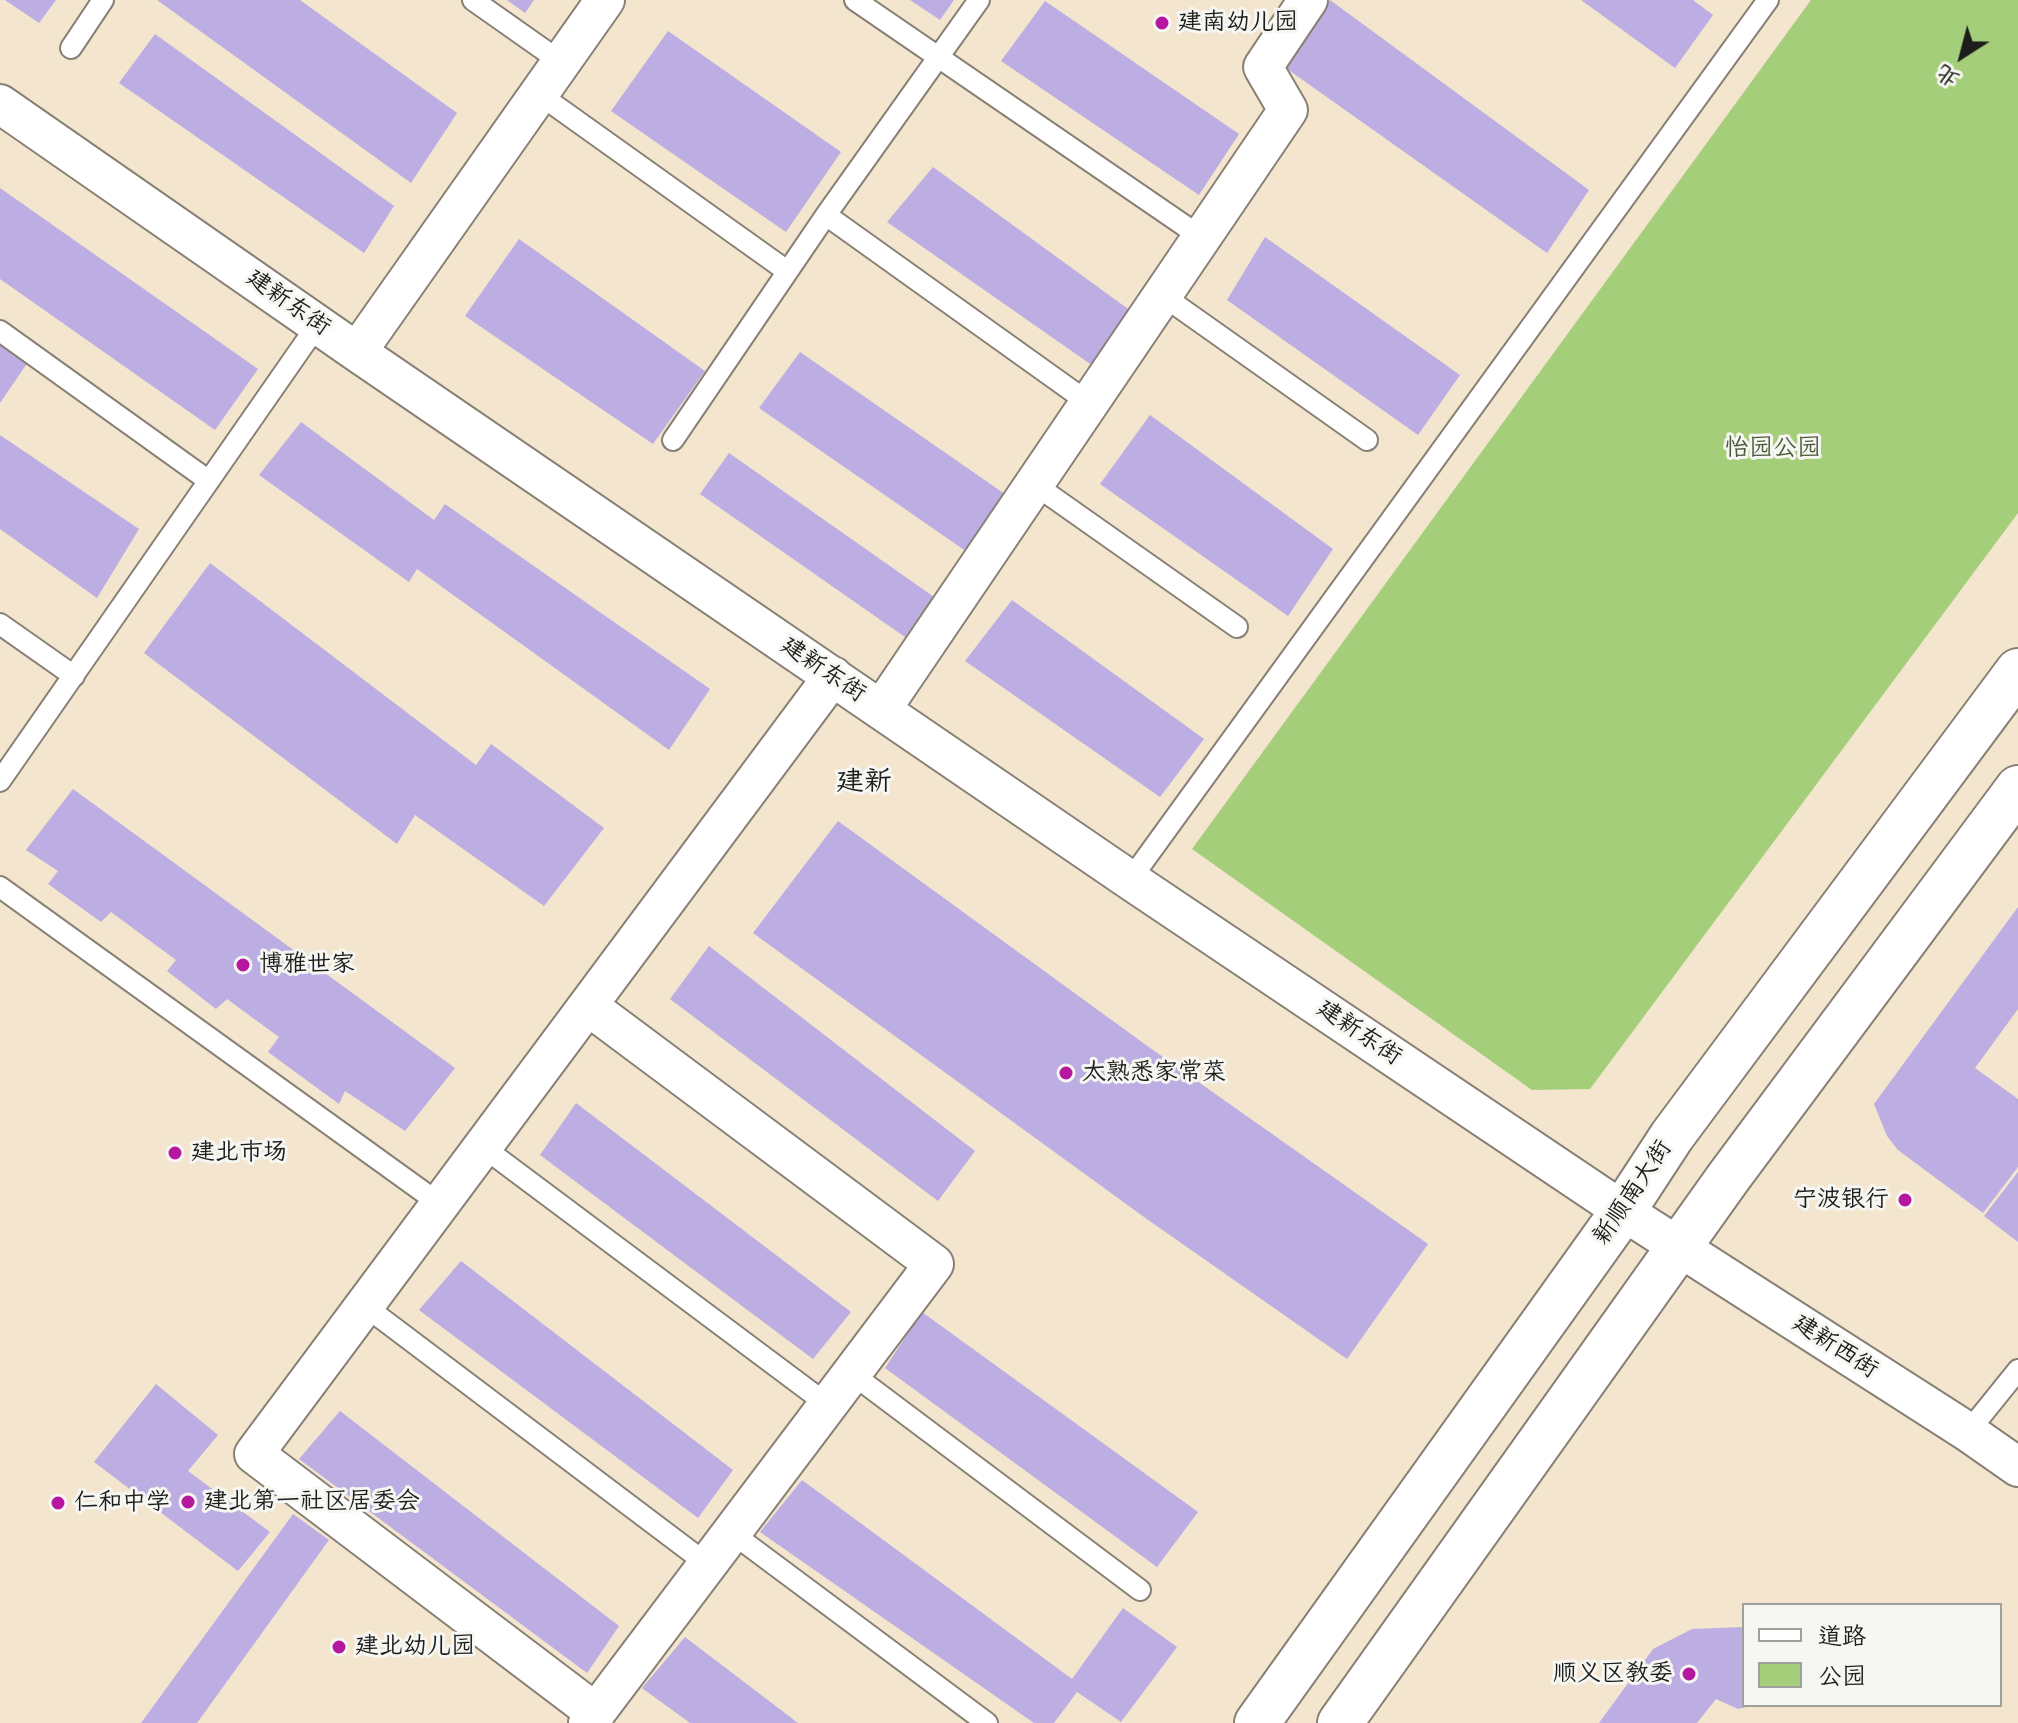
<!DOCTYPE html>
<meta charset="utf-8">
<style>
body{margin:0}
#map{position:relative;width:2018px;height:1723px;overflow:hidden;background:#f3e5ce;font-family:"Balsamiq Sans","LXGW WenKai TC",sans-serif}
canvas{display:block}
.legend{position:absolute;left:1742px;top:1603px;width:260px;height:104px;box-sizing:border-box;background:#f6f6f2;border:2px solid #9f9f9c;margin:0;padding:10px 14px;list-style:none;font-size:24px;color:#1c1c1c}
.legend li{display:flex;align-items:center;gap:16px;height:40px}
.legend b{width:40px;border:2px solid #9f9f9c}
.north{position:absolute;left:1922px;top:16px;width:80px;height:80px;-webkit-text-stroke:6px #f6f6f2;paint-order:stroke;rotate:216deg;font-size:22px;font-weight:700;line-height:32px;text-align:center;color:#1c1c1c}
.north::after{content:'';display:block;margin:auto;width:28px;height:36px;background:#1c1c1c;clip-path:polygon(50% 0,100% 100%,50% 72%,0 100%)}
</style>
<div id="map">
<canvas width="2018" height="1723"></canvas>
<ul class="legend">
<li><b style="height:10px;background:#fff"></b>道路</li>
<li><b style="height:22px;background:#a5ce7a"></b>公园</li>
</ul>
<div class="north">北</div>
</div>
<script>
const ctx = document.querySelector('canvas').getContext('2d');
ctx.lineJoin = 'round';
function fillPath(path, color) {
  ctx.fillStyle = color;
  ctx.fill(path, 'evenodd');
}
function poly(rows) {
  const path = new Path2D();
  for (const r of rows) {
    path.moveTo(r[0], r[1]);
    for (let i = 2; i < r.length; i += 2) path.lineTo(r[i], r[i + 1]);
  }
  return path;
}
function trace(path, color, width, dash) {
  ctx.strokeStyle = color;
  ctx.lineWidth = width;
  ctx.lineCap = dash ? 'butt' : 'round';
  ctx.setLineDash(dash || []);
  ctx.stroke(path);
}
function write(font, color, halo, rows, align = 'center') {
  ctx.font = font + ' "Balsamiq Sans","LXGW WenKai TC",sans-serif';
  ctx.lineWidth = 6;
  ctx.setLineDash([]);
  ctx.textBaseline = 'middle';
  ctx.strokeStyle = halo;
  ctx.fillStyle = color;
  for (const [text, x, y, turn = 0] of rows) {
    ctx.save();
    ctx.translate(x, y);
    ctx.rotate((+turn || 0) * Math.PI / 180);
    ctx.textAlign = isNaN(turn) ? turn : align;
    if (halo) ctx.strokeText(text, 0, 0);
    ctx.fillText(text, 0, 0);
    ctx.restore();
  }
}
fillPath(poly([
 [1811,0,2018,0,2018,513,1590,1089,1532,1090,1192,849]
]), '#a5ce7a');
fillPath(poly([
 [5,0,56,0,39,23],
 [157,0,300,0,457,113,411,183],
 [507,0,534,0,525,13],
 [910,0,954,0,940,20],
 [1330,0,1589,190,1547,253,1283,66],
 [1581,0,1693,0,1713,15,1675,68],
 [1045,1,1239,134,1199,195,1001,61],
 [668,31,841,152,786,232,611,111],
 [155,34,394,206,364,253,119,83],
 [933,167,1135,314,1096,368,887,222],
 [0,188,258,369,215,430,0,279],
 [1265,237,1460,375,1418,435,1227,300],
 [519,239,705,371,653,444,465,316],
 [0,341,28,362,0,403],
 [800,352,1012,499,970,554,759,408],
 [1150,415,1333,549,1288,616,1100,484],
 [301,422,434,520,445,504,710,689,669,750,417,569,409,582,259,475],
 [0,435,139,529,97,598,0,529],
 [729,453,934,597,905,637,700,494],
 [210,563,476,765,491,744,604,828,544,906,415,815,397,844,144,653],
 [1012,600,1204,739,1160,797,965,661],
 [73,789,455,1068,405,1131,345,1091,339,1104,268,1052,279,1037,227,999,216,1009,167,971,176,960,111,912,101,922,48,884,58,871,26,850],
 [838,821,1146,1045,1428,1244,1347,1359,1144,1217,753,933],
 [2018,907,2018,1009,1975,1068,2018,1099,2018,1167,1983,1213,1898,1150,1887,1136,1874,1104],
 [709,946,975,1151,938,1201,670,999],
 [576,1103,851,1312,813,1359,540,1155],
 [2018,1172,2018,1242,1984,1216],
 [461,1261,733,1470,698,1518,419,1310],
 [922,1312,1198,1512,1157,1567,885,1368],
 [156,1384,218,1435,188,1471,270,1532,238,1571,94,1462],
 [340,1411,619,1626,587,1673,299,1459],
 [802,1480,1072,1679,1123,1608,1177,1647,1121,1722,1077,1692,1054,1723,1034,1723,760,1532],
 [293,1514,329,1540,197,1723,141,1723],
 [1744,1627,1744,1705,1751,1706,1738,1709,1716,1699,1697,1723,1599,1723,1653,1649,1692,1629],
 [685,1637,798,1723,690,1723,642,1688]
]), '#bcade2');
const service = poly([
 [473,0,561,62],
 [855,0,1201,237],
 [71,48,103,0],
 [539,94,787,271],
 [826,215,1089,403],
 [1162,295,1367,440],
 [0,331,209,481],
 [673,440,826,215,979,0],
 [1034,484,1237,627],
 [0,624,74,676],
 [0,781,318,324],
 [1130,880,1768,0],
 [0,887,440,1204],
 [483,1147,828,1405],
 [365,1306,707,1564],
 [851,1373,1140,1590],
 [1968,1432,2018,1370],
 [732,1533,987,1723]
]);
const minor = poly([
 [0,104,357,352,1130,880,1623,1211,1968,1432,2018,1467],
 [357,352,605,0],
 [881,710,1288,110,1263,67,1308,0],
 [588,1006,934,1264,588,1723],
 [596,1713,254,1454,833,676]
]);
const secondary = poly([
 [1257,1723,1623,1211,1672,1136,2018,671],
 [1340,1723,1728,1178,2018,788]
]);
trace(service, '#888075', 24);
trace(minor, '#888075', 42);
trace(secondary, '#888075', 48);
trace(service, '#fff', 20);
trace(minor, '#fff', 38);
trace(secondary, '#fff', 44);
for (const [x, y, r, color] of [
 [1162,23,8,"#b5179e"],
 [243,965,8,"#b5179e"],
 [1066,1073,8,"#b5179e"],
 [175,1153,8,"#b5179e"],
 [1905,1200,8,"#b5179e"],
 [188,1502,8,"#b5179e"],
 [58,1503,8,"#b5179e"],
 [339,1647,8,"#b5179e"],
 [1689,1674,8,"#b5179e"]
]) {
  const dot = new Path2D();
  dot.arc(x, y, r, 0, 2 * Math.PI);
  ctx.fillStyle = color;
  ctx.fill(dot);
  trace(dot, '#f6f6f2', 3);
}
write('24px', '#1c1c1c', '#f6f6f2', [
 ["建南幼儿园",1178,23],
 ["博雅世家",259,965],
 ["太熟悉家常菜",1082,1073],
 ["建北市场",191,1153],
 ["宁波银行",1889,1200,"right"],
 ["建北第一社区居委会",204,1502],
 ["仁和中学",74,1503],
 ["建北幼儿园",355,1647],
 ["顺义区教委",1673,1674,"right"]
], 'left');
write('24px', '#1c1c1c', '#f6f6f2', [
 ["建新东街",288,303,35],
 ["建新东街",823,670,34],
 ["建新东街",1359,1033,34],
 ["新顺南大街",1633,1193,-56],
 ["建新西街",1835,1347,33]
]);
write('24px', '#4c5a3d', '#f6f6f2', [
 ["怡园公园",1773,449]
]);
write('28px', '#1c1c1c', '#f6f6f2', [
 ["建新",864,783]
]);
</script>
